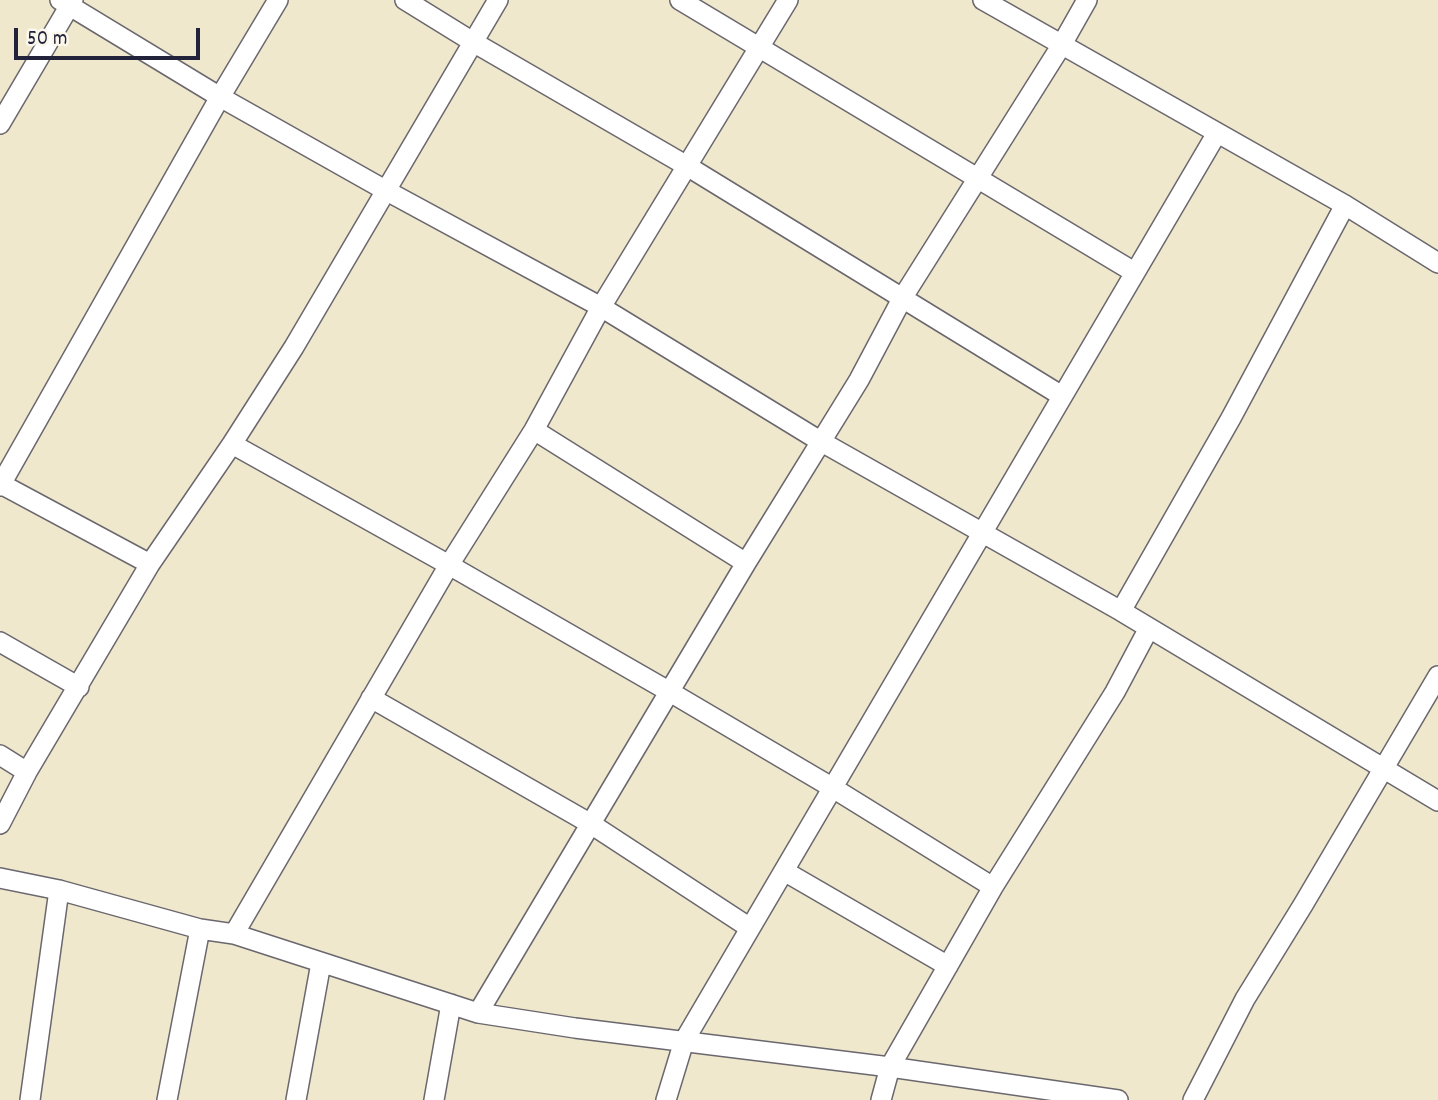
<!DOCTYPE html>
<style>
body{margin:0}
#map{position:relative;width:1438px;height:1100px;overflow:hidden;background:#efe8cd;font-family:Dekko,sans-serif}
canvas{display:block}
.scale{position:absolute;left:14px;top:28px;width:186px;height:32px;box-sizing:border-box;border:4px solid #22223b;border-top:0;padding-left:9px;font-size:21px;line-height:24px;white-space:nowrap;color:#22223b;-webkit-text-stroke:5px #fbf7ec;paint-order:stroke}
</style>
<div id="map">
<canvas width="1438" height="1100"></canvas>
<div class="scale">50 m</div>
</div>
<script>
const ctx = document.querySelector('canvas').getContext('2d');
ctx.lineJoin = 'round';
function poly(rows) {
  const path = new Path2D();
  for (const r of rows) {
    path.moveTo(r[0], r[1]);
    for (let i = 2; i < r.length; i += 2) path.lineTo(r[i], r[i + 1]);
  }
  return path;
}
function trace(path, color, width, dash) {
  ctx.strokeStyle = color;
  ctx.lineWidth = width;
  ctx.lineCap = dash ? 'butt' : 'round';
  ctx.setLineDash(dash || []);
  ctx.stroke(path);
}
const minor = poly([
 [60,0,220,97,385,190,601,307,820,441,1121,611,1438,801],
 [405,0,473,42,687,166,1062,396],
 [680,0,1134,272],
 [983,0,1345,205,1438,263],
 [0,124,73,0],
 [534,430,746,563],
 [232,444,449,565,670,692,833,788,993,887],
 [1,484,150,564],
 [0,486,220,97,278,0],
 [1121,611,1231,418,1345,205],
 [0,642,79,687],
 [371,698,591,824,750,928],
 [0,755,27,772],
 [0,824,27,772,150,564,232,444,294,347,498,0],
 [784,871,948,966],
 [0,878,59,890,200,929,234,934,478,1013,575,1028,890,1067,1118,1100],
 [234,934,449,565,534,430,601,307,788,0],
 [478,1013,746,563,859,380,903,297,1061,46,1087,0],
 [30,1100,59,890],
 [167,1100,200,929],
 [296,1100,321,963],
 [434,1100,451,1004],
 [666,1100,684,1041,1217,133],
 [881,1100,890,1067,993,887,1115,692,1149,628],
 [1193,1100,1245,999,1303,905,1438,676]
]);
trace(minor, '#6a676e', 22);
trace(minor, '#fff', 19);
</script>
